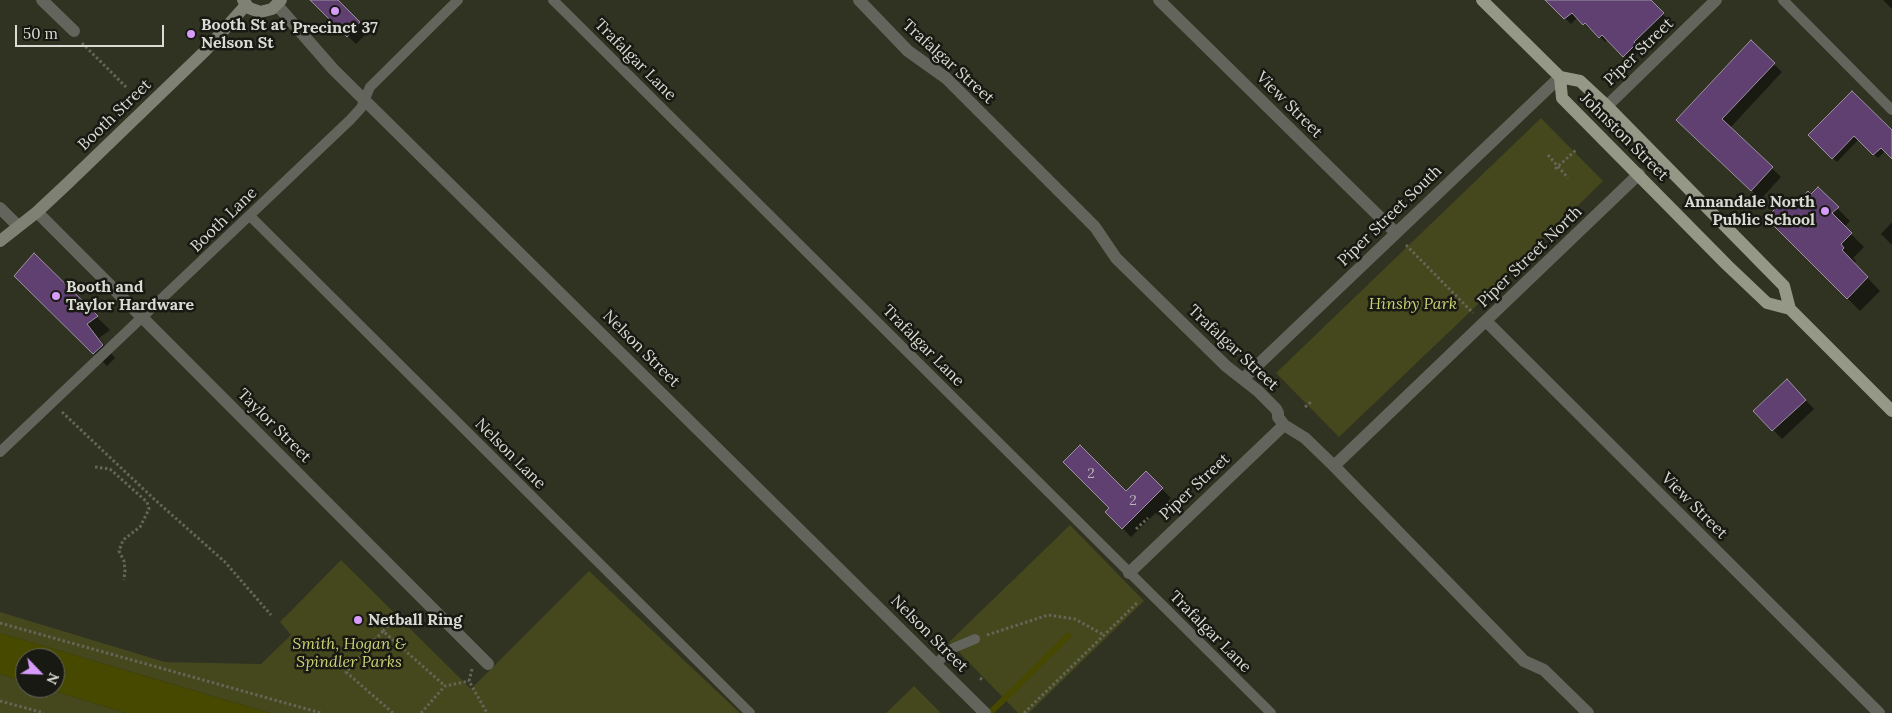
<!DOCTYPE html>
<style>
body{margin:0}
#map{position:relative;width:1892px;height:713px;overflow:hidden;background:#303222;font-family:Lora,serif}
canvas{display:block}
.north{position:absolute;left:15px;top:648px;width:50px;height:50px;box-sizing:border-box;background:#181912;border:1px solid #66675f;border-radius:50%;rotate:114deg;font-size:14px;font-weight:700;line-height:20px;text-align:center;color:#dadbd2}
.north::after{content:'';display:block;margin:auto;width:18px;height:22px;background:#d79bf9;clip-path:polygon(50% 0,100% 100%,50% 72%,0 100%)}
.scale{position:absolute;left:15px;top:25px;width:149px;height:22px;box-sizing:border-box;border:2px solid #dadbd2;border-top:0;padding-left:6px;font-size:15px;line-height:18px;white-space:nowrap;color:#dadbd2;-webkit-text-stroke:4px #181912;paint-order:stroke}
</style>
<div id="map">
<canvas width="1892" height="713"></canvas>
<div class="north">N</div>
<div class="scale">50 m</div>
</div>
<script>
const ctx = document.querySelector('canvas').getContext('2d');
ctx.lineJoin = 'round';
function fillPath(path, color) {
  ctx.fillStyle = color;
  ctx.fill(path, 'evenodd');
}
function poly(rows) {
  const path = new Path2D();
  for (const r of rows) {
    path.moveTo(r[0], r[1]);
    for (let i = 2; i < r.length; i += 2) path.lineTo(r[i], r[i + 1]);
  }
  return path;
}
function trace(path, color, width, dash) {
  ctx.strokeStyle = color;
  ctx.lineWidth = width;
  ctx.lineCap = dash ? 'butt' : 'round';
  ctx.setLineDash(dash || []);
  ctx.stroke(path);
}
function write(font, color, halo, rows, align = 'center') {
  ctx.font = font + ' Lora,serif';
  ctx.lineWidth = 5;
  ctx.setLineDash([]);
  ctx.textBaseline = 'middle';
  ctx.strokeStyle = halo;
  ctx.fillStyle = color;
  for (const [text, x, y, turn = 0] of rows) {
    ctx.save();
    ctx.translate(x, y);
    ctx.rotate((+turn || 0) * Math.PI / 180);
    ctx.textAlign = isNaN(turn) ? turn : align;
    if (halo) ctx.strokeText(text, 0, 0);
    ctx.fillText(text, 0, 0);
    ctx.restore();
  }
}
fillPath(poly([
 [1541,118,1603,181,1471,311,1339,437,1276,373],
 [1070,525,1144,601,1029,713,1018,713,949,642],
 [341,560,471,689,589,571,740,713,270,713,0,633,0,612,165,662,261,664,291,635,280,622],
 [0,674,25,682,25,688,45,688,126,713,0,713],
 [914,686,941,713,886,713]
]), '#45471d');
fillPath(poly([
 [0,633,202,693,270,713,126,713,45,688,55,688,55,658,25,658,25,682,0,674]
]), '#474900');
fillPath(poly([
 [311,0,336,0,368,32,356,44],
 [1547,0,1645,0,1652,3,1668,19,1638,48,1640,50,1629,61,1608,39,1605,42,1591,27,1589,29,1578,17,1571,24],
 [1883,0,1892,0,1892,9],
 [1751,42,1782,72,1730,128,1781,177,1761,199,1686,129],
 [1892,132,1892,157,1885,151,1878,158,1859,139,1837,162,1809,135],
 [1818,189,1850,221,1844,227,1864,247,1853,258,1856,261,1854,264,1880,291,1860,311,1768,218,1792,208],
 [1892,222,1892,245,1881,234],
 [34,255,110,330,99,338,115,358,107,366,16,275],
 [1795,389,1814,409,1782,439,1755,411],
 [1146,473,1171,498,1131,537,1107,512]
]), '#0007');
trace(poly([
 [990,713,1068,636]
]), '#474900', 6);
const building = poly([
 [310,0,338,0,360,22,347,37,310,0],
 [1545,0,1651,0,1664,13,1634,42,1636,44,1623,57,1602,35,1599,38,1585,23,1583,25,1572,13,1564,19,1545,0],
 [1751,40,1775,63,1722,119,1773,167,1751,191,1676,120,1751,40],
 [1852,91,1892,130,1892,159,1881,148,1873,155,1854,136,1832,159,1808,135,1852,91],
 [1818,187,1839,207,1832,213,1852,233,1841,244,1844,248,1842,250,1868,277,1847,299,1766,218,1785,199,1792,206,1808,191,1811,194,1818,187],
 [34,253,98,316,87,324,103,345,93,354,14,276,34,253],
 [1787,379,1806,400,1772,431,1753,411,1787,379],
 [1080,445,1126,491,1146,471,1163,488,1122,529,1105,512,1109,508,1063,462,1080,445]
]);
fillPath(building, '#5f4070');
trace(building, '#9c92a3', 1);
trace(poly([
 [82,43,126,87],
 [1548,155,1568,178],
 [1555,169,1576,150],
 [1406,245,1473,313],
 [1305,407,1311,402],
 [62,412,154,499,225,562,271,615],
 [95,467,110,469,147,502,149,509,140,527,123,540,119,551,124,561,125,570,124,580],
 [1136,529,1148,518],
 [0,623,321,713],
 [383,631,400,612],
 [987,635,1048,615,1075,619,1104,635],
 [472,669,469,681,487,713],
 [980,678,984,681],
 [0,701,44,713],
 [393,713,346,672,383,631,445,686],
 [421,713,445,686,469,681],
 [1024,713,1138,602]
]), '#646658', 3, [2.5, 2.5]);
trace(poly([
 [553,0,1271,713],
 [1783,0,1892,110],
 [250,216,750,713],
 [0,452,350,120,361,108,370,87,458,0],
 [936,664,951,649,975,639]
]), '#63645c', 10);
trace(poly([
 [42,0,74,31],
 [859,0,908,51,946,78,1095,227,1116,258,1226,366,1258,391,1276,409,1278,413,1278,417,1284,425,1305,438,1334,466,1524,661,1544,670,1588,713],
 [1159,0,1396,233],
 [277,5,333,69,985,713],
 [1607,106,1716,0],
 [0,208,18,226],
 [37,212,488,664],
 [1486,321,1879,713],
 [1243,379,1560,77],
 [1334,466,1639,174],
 [1129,573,1284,425]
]), '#63645c', 12);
trace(poly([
 [243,0,249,8,260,12,272,9,281,0],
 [0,241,37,212,68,183,205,51,246,5]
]), '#808175', 12);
trace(poly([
 [1482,0,1560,77,1580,81,1607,106,1784,286,1790,309],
 [1560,77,1562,98,1727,265,1767,303,1790,309,1892,411]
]), '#959787', 12);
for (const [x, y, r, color] of [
 [335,11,5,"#d79bf9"],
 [191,34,5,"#d79bf9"],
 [1825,211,5,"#d79bf9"],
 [56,296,5,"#d79bf9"],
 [358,620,5,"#d79bf9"]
]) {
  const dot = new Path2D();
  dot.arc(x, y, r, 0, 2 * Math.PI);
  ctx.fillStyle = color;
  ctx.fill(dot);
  trace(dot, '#181912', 2);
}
write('14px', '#bbb4ba', null, [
 ["2",1091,474],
 ["2",1133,501]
]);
write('bold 16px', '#dadbd2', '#181912', [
 ["Booth St at",201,25],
 ["Nelson St",201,43],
 ["Precinct 37",335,28,"center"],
 ["Annandale North",1815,202,"right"],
 ["Public School",1815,220,"right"],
 ["Booth and",66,287],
 ["Taylor Hardware",66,305],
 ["Netball Ring",368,620]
], 'left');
write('16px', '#dadbd2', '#181912', [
 ["Piper Street",1639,52,-44],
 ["Trafalgar Lane",635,60,45],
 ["Trafalgar Street",948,62,42],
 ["View Street",1289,105,45],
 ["Booth Street",115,115,-44],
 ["Johnston Street",1624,137,45],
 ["Piper Street South",1390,216,-44],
 ["Booth Lane",224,220,-44],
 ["Piper Street North",1530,257,-44],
 ["Trafalgar Lane",923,346,45],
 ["Trafalgar Street",1233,348,43],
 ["Nelson Street",641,349,45],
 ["Taylor Street",274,426,45],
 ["Nelson Lane",510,454,45],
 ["Piper Street",1195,487,-43],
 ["View Street",1694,506,45],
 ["Trafalgar Lane",1210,632,45],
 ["Nelson Street",929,634,45]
]);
write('italic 16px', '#cbd174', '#181912', [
 ["Hinsby Park",1413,304],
 ["Smith, Hogan &",349,644],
 ["Spindler Parks",349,662]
]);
</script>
